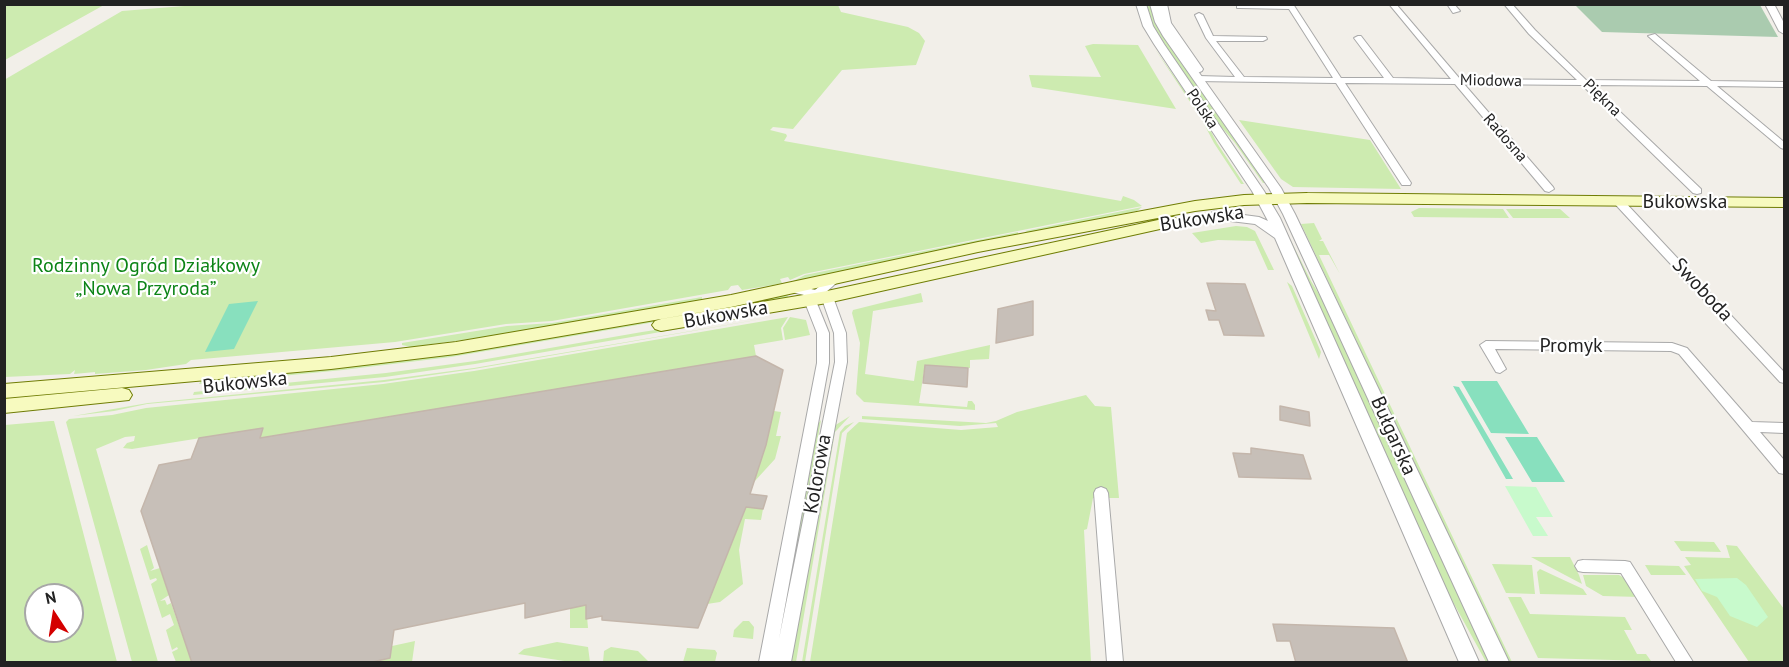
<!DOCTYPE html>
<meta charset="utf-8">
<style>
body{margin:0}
#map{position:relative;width:1789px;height:667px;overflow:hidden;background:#f2efe9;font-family:"PT Sans",sans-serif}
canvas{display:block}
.frame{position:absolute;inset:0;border:6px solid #222;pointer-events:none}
.north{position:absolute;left:24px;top:583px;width:60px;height:60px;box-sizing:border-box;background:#fff;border:2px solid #a7a7a7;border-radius:50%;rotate:348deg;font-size:16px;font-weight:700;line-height:24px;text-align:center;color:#222}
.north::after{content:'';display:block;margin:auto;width:21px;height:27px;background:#d40000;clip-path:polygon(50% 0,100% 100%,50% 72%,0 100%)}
</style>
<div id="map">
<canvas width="1789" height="667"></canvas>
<div class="frame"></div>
<div class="north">N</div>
</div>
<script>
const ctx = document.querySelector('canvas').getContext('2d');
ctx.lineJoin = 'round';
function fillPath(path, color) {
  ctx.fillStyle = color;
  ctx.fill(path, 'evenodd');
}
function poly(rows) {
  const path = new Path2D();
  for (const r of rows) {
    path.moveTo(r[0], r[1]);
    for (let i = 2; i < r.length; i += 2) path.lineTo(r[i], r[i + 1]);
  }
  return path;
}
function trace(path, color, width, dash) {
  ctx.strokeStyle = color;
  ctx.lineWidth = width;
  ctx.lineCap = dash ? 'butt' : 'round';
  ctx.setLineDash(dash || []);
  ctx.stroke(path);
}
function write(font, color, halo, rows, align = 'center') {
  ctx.font = font + ' "PT Sans",sans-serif';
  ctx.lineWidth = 4.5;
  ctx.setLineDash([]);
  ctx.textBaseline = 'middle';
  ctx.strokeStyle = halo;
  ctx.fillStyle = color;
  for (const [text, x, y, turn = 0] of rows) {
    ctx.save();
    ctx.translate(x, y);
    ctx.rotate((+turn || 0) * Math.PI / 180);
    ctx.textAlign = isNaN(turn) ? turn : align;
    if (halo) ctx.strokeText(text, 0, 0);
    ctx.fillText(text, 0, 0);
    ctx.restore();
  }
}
fillPath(poly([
 [5,4,104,4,104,5,5,60],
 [209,4,838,5,841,12,908,27,919,33,925,41,916,65,842,70,793,129,773,127,770,130,786,134,787,136,784,141,1121,201,1123,196,1134,200,1142,206,804,274,790,280,788,277,780,279,782,283,773,285,742,290,738,285,731,286,728,290,552,321,506,324,395,342,191,360,186,364,146,370,95,374,95,372,74,374,75,370,70,374,5,377,4,80,122,11],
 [1145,5,1150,5,1155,23,1163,35,1265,183,1263,183,1235,143,1217,122,1169,52,1151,23],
 [1093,44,1138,45,1176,109,1032,87,1029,75,1101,77,1085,46],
 [1155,49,1205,120,1217,143,1244,184,1241,184,1214,143,1202,120],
 [1239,120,1370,140,1401,189,1293,187,1281,179],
 [1142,207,1137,211,1029,233,1025,231],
 [1419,208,1503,209,1509,218,1414,217,1411,212],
 [1506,209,1560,209,1570,218,1513,218],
 [1282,223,1311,281,1330,312,1489,662,1486,662,1448,593],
 [1314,223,1322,239,1319,241,1323,241,1340,274,1329,255,1319,255,1512,662,1508,662,1301,224],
 [1236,226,1247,227,1255,231,1274,270,1268,270,1255,241,1218,240,1201,243,1192,233],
 [1018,232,1018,236,791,282,805,275],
 [1287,282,1292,286,1321,352,1319,359],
 [786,292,789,299,451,357,343,370,199,384,202,379,344,366],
 [921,293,923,302,873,311,865,374,914,381,917,361,990,345,989,359,970,360,970,368,925,365,919,403,967,407,968,401,972,401,975,405,975,410,864,402,856,394,860,343,852,313,853,310],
 [702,297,702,299,678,307,559,327,411,347,402,345,402,343,507,326,552,323],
 [794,309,475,364,385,377,193,395,194,392,386,373,475,361,642,332],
 [785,315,474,369,384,382,147,404,114,411,73,416,148,403,384,380,474,368],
 [788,317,781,328,783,340,754,345,756,356,260,438,263,428,132,449,123,448,127,443,134,441,135,436,125,437,96,449,158,662,132,662,66,422,69,419,112,415,146,408,383,384,474,371],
 [790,317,806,320,810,335,785,340,783,328],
 [1086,395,1095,406,1111,407,1119,498,1093,498,1087,529,1084,530,1091,662,810,662,847,433,859,422,961,430,998,427,996,423,960,426,862,419,862,416,986,423,996,421,1017,412],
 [774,411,781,412,776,436,781,436,775,459,754,482],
 [850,416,835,432,796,662,788,662,834,426],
 [821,420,778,662,771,662,817,425],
 [51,421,54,421,117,662,5,662,5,425],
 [36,595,72,595,72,631,36,631],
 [854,422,842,433,805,662,802,662,840,432,845,426],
 [746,507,763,509,761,520,745,519,739,550,743,584,720,602,707,604],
 [1674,541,1714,542,1721,552,1681,551],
 [147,545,154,568,150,571,160,568,169,595,160,601,165,600,167,605,171,603,192,662,176,662,172,652,178,649,177,647,172,650,166,630,174,625,170,614,162,618,151,584,157,580,156,578,150,580,140,549],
 [1726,545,1737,546,1784,609,1784,662,1749,662,1684,566,1691,565,1685,557,1730,558],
 [1531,557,1570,557,1579,575,1582,584],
 [1492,564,1532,565,1535,594,1506,593],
 [1645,565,1679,566,1686,575,1651,575],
 [1540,569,1583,589,1587,595,1540,594,1537,572],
 [1583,575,1619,575,1627,580,1640,597,1603,596,1586,586],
 [1508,597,1521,597,1530,614,1625,617,1632,630,1624,630,1637,654,1646,654,1651,661,1538,658],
 [586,605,588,628,570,628,570,608],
 [743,621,749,621,754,627,753,639,733,637,734,630],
 [415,641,412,662,368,662,390,658,392,646],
 [557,642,588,647,590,662,571,662,518,654,524,649],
 [611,647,638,651,649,662,603,662,604,651],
 [687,648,715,650,717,653,715,662,683,662]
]), '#cdebb0');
fillPath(poly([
 [1575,5,1760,5,1778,37,1602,32]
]), '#aacbaf');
fillPath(poly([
 [1505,486,1536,487,1553,517,1536,517,1548,536,1533,536],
 [1737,578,1746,585,1768,617,1757,627,1730,616,1717,597,1702,591,1695,579]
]), '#c8facc');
fillPath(poly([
 [258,301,234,349,205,352,229,304],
 [1461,381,1497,381,1529,434,1491,433],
 [1453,386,1459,387,1513,479,1506,479],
 [1505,437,1537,437,1565,482,1532,482]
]), '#88e0be');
const building = poly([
 [1207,283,1245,284,1264,336,1224,335,1219,320,1209,320,1206,310,1216,311,1207,283],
 [1033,301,1033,335,996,343,998,309,1033,301],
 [756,356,783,370,766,445,750,494,767,496,763,509,746,507,698,628,602,620,602,616,586,619,586,605,525,618,525,603,394,630,390,658,368,663,192,663,141,511,159,465,191,459,199,438,263,428,260,438,756,356],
 [925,365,968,368,967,387,923,383,925,365],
 [1280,406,1309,412,1310,426,1280,420,1280,406],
 [1251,448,1303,455,1311,479,1239,477,1233,453,1251,454,1251,448],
 [1273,624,1394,628,1408,663,1296,663,1290,641,1277,641,1273,624]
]);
fillPath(building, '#c7bfb8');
trace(building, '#c4b6ab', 1.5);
const minor = poly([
 [1159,4,1167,4,1171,23,1203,69,1202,71,1193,75,1189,72,1194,68,1163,23,1159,4],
 [1237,4,1293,4,1341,78,1384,78,1354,38,1358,36,1361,36,1393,78,1451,79,1389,4,1396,4,1460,79,1577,80,1529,34,1504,4,1512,4,1535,30,1586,80,1700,81,1648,36,1655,34,1711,81,1784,82,1784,87,1717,86,1784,142,1784,149,1781,148,1707,86,1592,85,1701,189,1701,193,1697,194,1693,193,1582,85,1464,84,1553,187,1554,189,1549,192,1545,191,1455,84,1345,83,1411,183,1410,185,1402,185,1336,83,1195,81,1194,79,1198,76,1235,77,1206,38,1195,15,1199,13,1203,15,1213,36,1266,37,1267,39,1263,41,1216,41,1244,77,1333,78,1289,9,1240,8,1237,8,1237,4],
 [1447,4,1454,4,1460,11,1453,13,1447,4],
 [1619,199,1623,200,1784,372,1784,383,1780,382,1615,204,1615,200,1619,199],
 [837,273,843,277,825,293,833,297,846,333,847,362,791,662,759,662,817,363,817,333,804,300,808,296,788,291,786,288,792,284,815,290,833,275,837,273],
 [819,299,822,299,834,333,835,362,779,639,829,363,829,333,816,301,819,299],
 [1486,341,1672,343,1687,348,1752,422,1784,423,1784,433,1760,432,1784,460,1784,474,1779,473,1679,354,1671,351,1495,349,1506,369,1500,373,1496,372,1480,345,1486,341],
 [1101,487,1106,489,1108,493,1123,662,1107,662,1094,493,1096,489,1101,487],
 [1583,560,1625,561,1630,562,1693,662,1676,662,1621,573,1583,572,1578,571,1575,566,1578,561,1583,560]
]);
const tertiary = poly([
 [1136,4,1146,4,1153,26,1164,44,1264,191,1280,218,1479,662,1459,662,1275,238,1255,224,1214,219,1208,215,1214,211,1259,217,1268,221,1252,191,1154,44,1143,26,1136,4],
 [1150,4,1160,4,1165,22,1173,36,1281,188,1295,214,1509,662,1489,662,1283,214,1269,188,1163,36,1155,22,1150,4],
 [1765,4,1774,4,1784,23,1784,34,1779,31,1765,4]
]);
const secondary = poly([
 [1307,193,1784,198,1784,207,1307,203,1244,205,1195,211,978,252,731,307,456,354,331,369,4,398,4,384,331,357,456,342,731,295,978,242,1195,201,1244,195,1307,193],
 [1172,217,1178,219,1180,222,1178,225,827,303,661,331,655,329,652,325,655,321,661,319,827,291,1172,217],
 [122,388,129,390,132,395,129,400,4,413,4,399,122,388]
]);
trace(minor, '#a9a9a9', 2);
trace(tertiary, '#a9a9a9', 2);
trace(secondary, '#707d05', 2);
fillPath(minor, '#fff');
fillPath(tertiary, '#fff');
fillPath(secondary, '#f7fabf');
write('16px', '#222', '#fff', [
 ["Miodowa",1491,81,1],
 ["Piękna",1602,98,44],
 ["Polska",1202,109,56],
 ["Radosna",1505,138,49]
]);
write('20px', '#222', '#fff', [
 ["Bukowska",1685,202],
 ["Bukowska",1202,219,-9],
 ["Swoboda",1702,290,47],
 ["Bukowska",726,315,-10],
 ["Promyk",1571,346],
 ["Bukowska",245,383,-6],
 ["Bułgarska",1393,436,66],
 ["Kolorowa",818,474,-80]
]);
write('20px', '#0c8416', '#fff', [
 ["Rodzinny Ogród Działkowy",146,266],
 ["„Nowa Przyroda”",146,289]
]);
</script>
